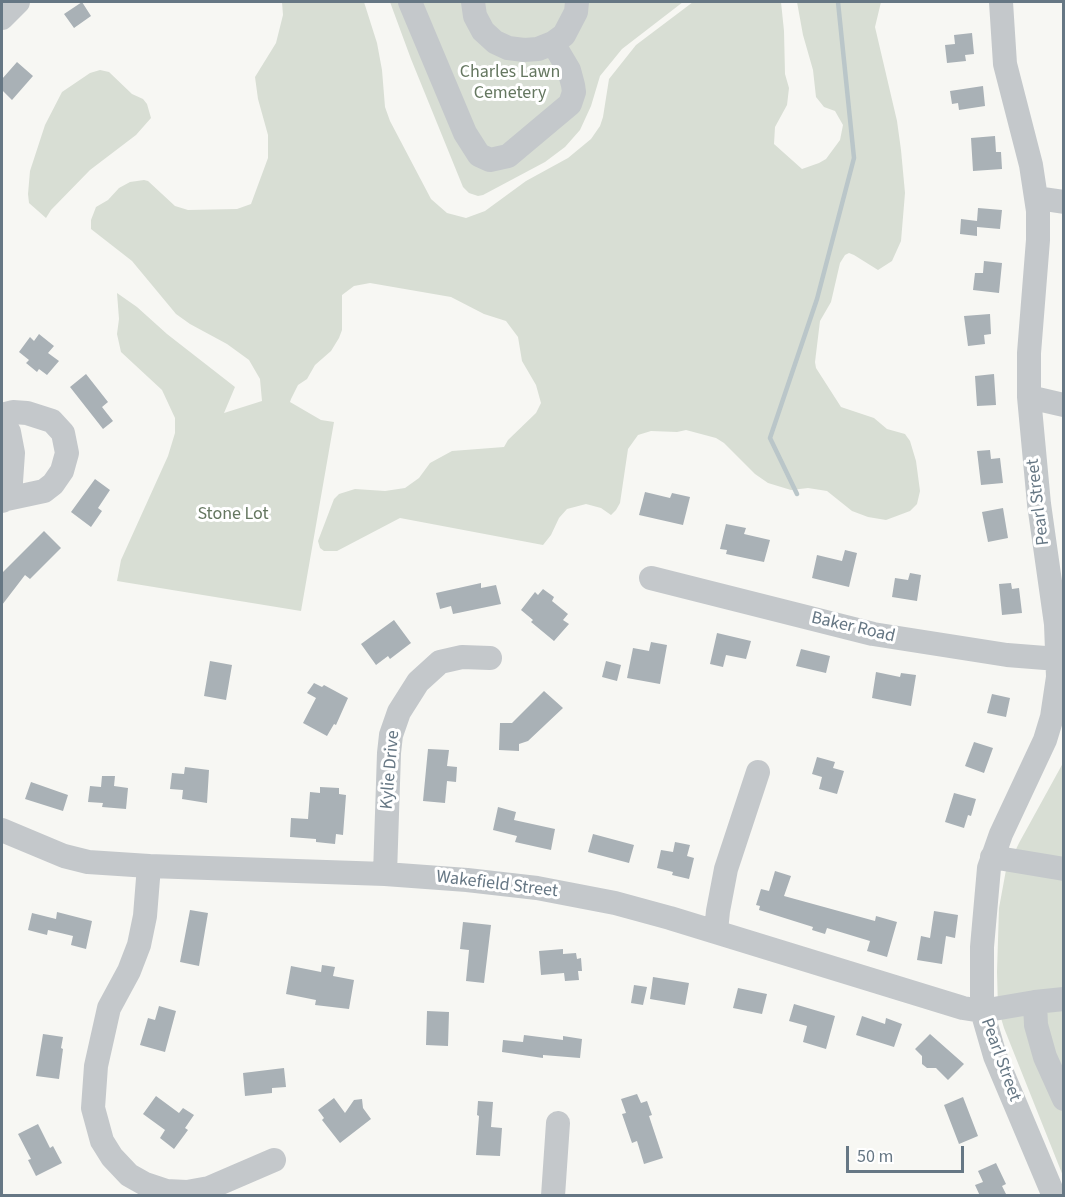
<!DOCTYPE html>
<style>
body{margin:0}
#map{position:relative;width:1065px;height:1197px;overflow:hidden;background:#f7f7f3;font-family:"Source Sans 3",sans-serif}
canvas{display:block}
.frame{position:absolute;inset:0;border:3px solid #667784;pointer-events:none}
.scale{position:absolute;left:846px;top:1146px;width:118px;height:27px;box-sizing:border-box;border:3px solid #667784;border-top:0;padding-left:8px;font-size:18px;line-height:21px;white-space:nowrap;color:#667784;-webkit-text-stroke:4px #fff;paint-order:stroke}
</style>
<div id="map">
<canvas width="1065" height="1197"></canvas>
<div class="frame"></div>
<div class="scale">50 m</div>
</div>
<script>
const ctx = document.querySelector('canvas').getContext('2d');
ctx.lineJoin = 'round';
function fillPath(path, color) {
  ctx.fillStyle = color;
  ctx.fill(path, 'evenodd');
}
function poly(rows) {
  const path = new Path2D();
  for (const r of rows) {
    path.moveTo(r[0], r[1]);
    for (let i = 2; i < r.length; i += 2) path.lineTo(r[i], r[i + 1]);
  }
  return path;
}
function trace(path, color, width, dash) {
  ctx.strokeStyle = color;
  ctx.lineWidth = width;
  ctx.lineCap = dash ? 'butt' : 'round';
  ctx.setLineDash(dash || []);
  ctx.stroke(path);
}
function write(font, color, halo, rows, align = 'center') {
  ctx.font = font + ' "Source Sans 3",sans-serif';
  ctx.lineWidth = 6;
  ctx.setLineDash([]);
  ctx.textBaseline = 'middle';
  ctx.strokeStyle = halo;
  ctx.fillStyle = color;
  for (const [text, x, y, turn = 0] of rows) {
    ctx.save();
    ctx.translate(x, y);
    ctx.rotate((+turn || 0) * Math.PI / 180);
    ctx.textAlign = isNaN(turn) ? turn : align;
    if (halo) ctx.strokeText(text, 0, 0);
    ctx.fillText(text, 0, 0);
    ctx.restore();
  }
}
fillPath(poly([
 [282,2,364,2,377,43,382,70,385,107,390,121,431,199,447,213,466,218,485,211,526,181,568,158,591,139,600,126,603,117,609,79,636,45,693,2,781,2,784,31,785,74,789,88,787,105,775,127,774,144,802,169,819,163,826,159,840,140,843,125,835,111,824,107,816,97,813,70,803,35,797,2,881,2,875,27,897,121,901,150,905,193,901,241,892,261,878,270,854,255,849,253,845,255,840,263,831,302,820,321,815,362,816,368,841,407,874,418,887,429,905,434,910,441,916,461,920,491,917,504,910,511,886,520,868,517,852,511,827,491,808,488,791,490,768,483,755,474,724,443,716,438,686,430,677,432,651,431,638,435,628,449,620,503,616,510,611,515,601,508,586,504,567,509,559,518,551,535,543,545,400,518,337,551,324,551,320,548,318,541,334,499,339,494,355,489,385,491,405,488,419,478,430,463,452,451,504,447,508,440,536,413,541,403,536,385,522,361,518,337,506,321,484,314,451,297,370,283,354,286,342,295,342,330,339,338,331,351,315,365,307,379,298,385,291,399,290,402,321,420,334,422,301,611,117,581,121,560,168,456,175,433,175,418,162,390,121,352,117,334,119,319,117,293,137,307,167,334,235,387,224,413,262,401,260,379,249,360,227,344,190,324,176,314,132,261,91,229,91,220,96,207,108,200,119,188,130,182,144,180,148,181,175,206,188,210,237,209,251,204,268,158,268,135,258,99,255,77,276,43,283,15],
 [390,2,683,2,622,49,600,76,591,106,580,130,565,147,545,162,483,195,478,196,469,193,463,187,411,59],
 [100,70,109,72,132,94,143,99,147,104,151,118,136,135,90,170,51,210,46,218,29,203,28,194,30,171,45,125,62,92,90,73],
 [1063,763,1063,1176,1004,1028,998,1008,997,972,999,908,1006,870,1019,843]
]), '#d8ded4');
trace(poly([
 [797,494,770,438,817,299,854,158,838,2]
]), '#bac6c9', 4.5);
fillPath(poly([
 [82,2,91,16,74,28,64,14],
 [972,33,974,54,965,55,966,61,947,63,945,45,955,44,954,35],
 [17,62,33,76,12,100,2,90,2,79],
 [983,86,985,106,959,110,958,103,952,104,950,91],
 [995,136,996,152,1001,152,1002,169,973,171,971,138],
 [978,208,1002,210,1000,229,977,227,977,236,960,234,961,219,977,221],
 [984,261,1002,263,999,293,973,290,975,273,983,273],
 [990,314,991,334,984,335,985,344,968,346,964,316],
 [39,334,54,346,48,353,59,361,47,375,39,369,37,372,26,363,29,360,19,352,30,337,34,341],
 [86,374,108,402,102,407,113,421,103,429,70,387],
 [994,374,996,405,977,406,975,376],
 [990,450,991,459,1000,458,1003,483,981,485,977,451],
 [95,479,110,490,98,508,102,511,91,527,71,512],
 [645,492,670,498,672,493,690,497,683,525,639,515],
 [1003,508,1008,538,988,542,982,512],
 [726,524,746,528,744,534,770,540,764,562,726,554,727,550,720,549],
 [44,531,61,548,30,579,25,575,2,605,2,573],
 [845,550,857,553,849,587,812,578,817,555,842,561],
 [910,573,921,575,917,601,892,597,895,578,908,580],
 [481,583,481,588,496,585,501,604,453,614,451,606,440,609,436,593],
 [1011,583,1012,589,1019,588,1022,613,1002,615,999,584],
 [543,589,554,597,552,601,568,614,563,620,569,624,554,641,531,622,533,620,521,610,535,592,538,595],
 [394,620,411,643,390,659,388,656,376,665,361,644],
 [717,633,751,641,746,659,726,655,723,667,710,664],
 [651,642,667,645,660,684,627,678,633,648,649,651],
 [801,649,830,656,826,673,796,666],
 [210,661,232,665,226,700,204,696],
 [606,661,621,665,617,681,602,677],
 [876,672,900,677,901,673,916,675,911,706,872,698],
 [314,683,322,687,324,685,348,698,336,725,334,724,327,736,303,723,316,698,307,693],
 [544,691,563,708,528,741,519,744,519,751,499,750,500,723,512,723],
 [992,694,1010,698,1006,717,987,713],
 [974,742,993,748,984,773,965,766],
 [428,749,449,750,447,766,457,767,456,782,447,781,445,803,423,801],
 [817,757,835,762,833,768,844,771,837,794,819,789,822,777,812,774],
 [185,767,209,770,207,803,182,799,183,790,170,789,172,773,184,774],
 [102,776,115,776,114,786,128,788,126,809,102,807,103,803,88,802,90,786,101,787],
 [31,782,68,795,63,811,25,799],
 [320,787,339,788,339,794,346,795,343,835,336,834,335,844,316,842,316,839,290,837,291,818,308,819,310,792,320,793],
 [954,793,976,799,971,816,968,815,964,828,945,822],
 [498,807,516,812,514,820,555,829,551,850,515,842,517,836,493,830],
 [593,834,634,845,629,863,588,852],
 [675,842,690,845,687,856,694,858,689,879,672,875,673,872,657,868,661,850,673,852],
 [775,871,791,876,784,896,875,921,876,916,897,922,887,957,867,951,870,941,827,928,825,934,812,930,813,927,759,910,760,906,756,905,761,889,769,891],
 [190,910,208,913,199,966,180,962],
 [934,911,958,915,955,938,946,936,942,964,917,960,921,936,930,938],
 [57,912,92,921,86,949,71,945,73,936,48,930,47,935,28,930,32,913,56,919],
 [463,922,491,925,484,983,466,981,469,950,460,949],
 [563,949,563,954,576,953,577,959,581,958,582,971,578,971,579,980,565,981,564,973,541,975,539,951],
 [322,965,335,967,333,976,354,980,349,1009,315,1005,316,1000,286,994,291,966,321,972],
 [653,977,689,983,685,1005,650,999],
 [634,985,647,987,643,1005,631,1003],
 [738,988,767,994,762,1014,733,1008],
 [794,1004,835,1016,826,1049,803,1042,807,1026,789,1021],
 [159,1006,176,1011,165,1052,140,1045,148,1018,155,1020],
 [427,1011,449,1012,448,1046,426,1045],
 [862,1016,885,1024,886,1018,902,1024,894,1047,856,1035],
 [43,1034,63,1037,61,1048,63,1049,59,1079,36,1076],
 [930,1034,964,1064,948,1080,936,1068,927,1068,922,1064,922,1056,915,1049],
 [524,1035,563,1040,563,1036,582,1039,580,1058,543,1055,543,1058,502,1052,503,1040,523,1042],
 [284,1068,286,1087,272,1088,272,1093,245,1096,243,1073],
 [637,1094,641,1103,647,1101,652,1115,649,1116,663,1158,644,1164,637,1141,632,1143,622,1114,626,1113,621,1099],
 [156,1096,179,1113,183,1108,194,1115,185,1128,188,1130,174,1149,160,1138,165,1130,143,1114],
 [963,1097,978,1136,959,1144,944,1105],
 [334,1098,345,1113,354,1100,362,1099,363,1108,371,1119,340,1143,322,1120,324,1118,318,1110],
 [478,1101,493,1102,491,1127,502,1128,500,1156,476,1155,479,1116,477,1115],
 [38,1124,50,1148,53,1146,62,1163,36,1176,28,1160,31,1159,18,1134],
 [996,1163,1006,1184,1002,1186,1007,1196,980,1196,975,1185,983,1182,978,1171]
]), '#a9b1b6');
trace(poly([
 [410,2,465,133,479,155,490,160,508,156,570,104,574,92,573,85,569,70,553,43],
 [473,2,475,16,483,31,495,42,508,48,524,50,538,49,553,43,564,35,576,12,577,2],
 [1001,2,1005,64,1031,165,1038,211,1038,240,1029,353,1029,397,1039,504,1056,624,1058,677,1052,717,1045,740,1001,834,989,868,982,947,982,1011,995,1056,1054,1196],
 [2,18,18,2],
 [1037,198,1064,202],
 [1029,397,1064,405],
 [2,415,13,412,27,413,52,421,63,433,67,453,62,471,53,484,44,491,2,500],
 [2,420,9,432,13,453,11,482,2,501],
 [651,578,873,634,1007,655,1058,659],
 [2,830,64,856,88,862,149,866,385,874,467,880,537,888,615,903,670,918,963,1008,982,1011,1035,1002,1036,1025,1045,1057,1064,1099],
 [992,857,1064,869],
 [149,866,145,916,139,945,129,971,109,1008,96,1066,93,1108,102,1141,112,1157,129,1175,145,1184,166,1191,187,1192,209,1188,274,1160],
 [385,874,389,753,391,735,399,712,418,682,440,662,462,657,490,658],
 [716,931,718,911,726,869,758,772],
 [1035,1002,1064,999],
 [553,1196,558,1123]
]), '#c4c8cb', 24);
write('18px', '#657760', '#fff', [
 ["Charles Lawn",510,73],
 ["Cemetery",510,94],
 ["Stone Lot",233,515]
]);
write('18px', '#667784', '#fff', [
 ["Pearl Street",1039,502,-97],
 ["Baker Road",853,628,13],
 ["Kylie Drive",391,770,-85],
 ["Wakefield Street",497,885,7],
 ["Pearl Street",1000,1060,70]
]);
</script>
